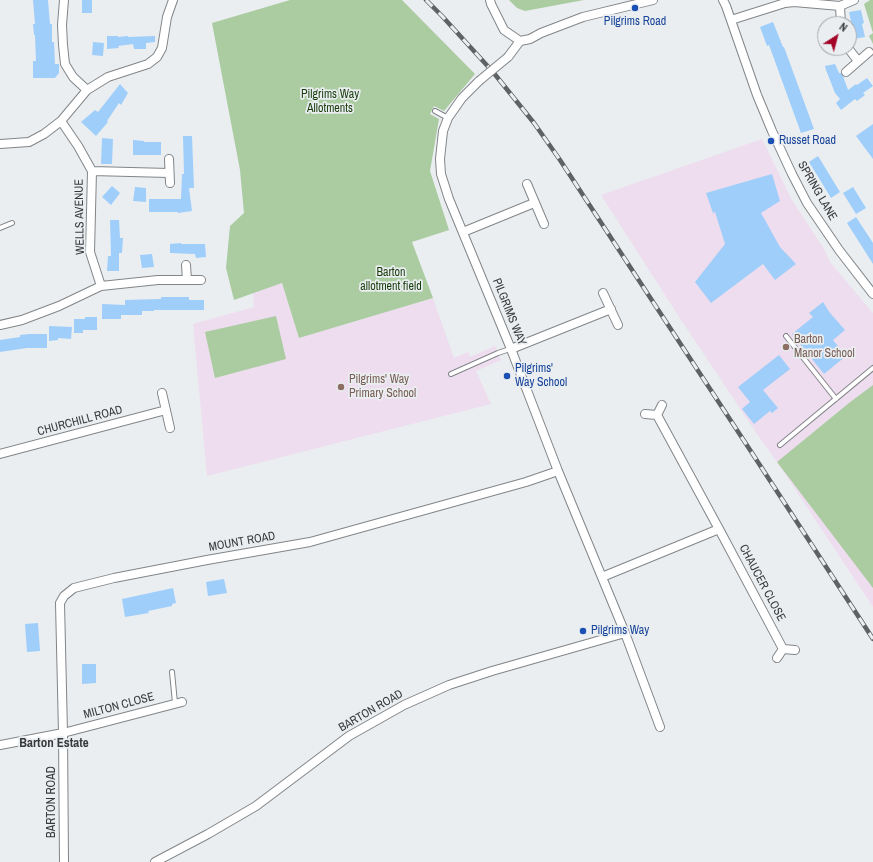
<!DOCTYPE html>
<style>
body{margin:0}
#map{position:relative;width:873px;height:862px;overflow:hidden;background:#eaeef1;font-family:"Archivo Narrow",sans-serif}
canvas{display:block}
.north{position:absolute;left:817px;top:16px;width:40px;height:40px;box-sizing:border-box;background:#eaeef1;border:1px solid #a3a6a8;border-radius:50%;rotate:36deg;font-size:11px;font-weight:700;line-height:16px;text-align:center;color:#38393b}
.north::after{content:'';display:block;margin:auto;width:14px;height:18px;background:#a30529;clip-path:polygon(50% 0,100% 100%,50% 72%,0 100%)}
</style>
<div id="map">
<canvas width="873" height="862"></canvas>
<div class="north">N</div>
</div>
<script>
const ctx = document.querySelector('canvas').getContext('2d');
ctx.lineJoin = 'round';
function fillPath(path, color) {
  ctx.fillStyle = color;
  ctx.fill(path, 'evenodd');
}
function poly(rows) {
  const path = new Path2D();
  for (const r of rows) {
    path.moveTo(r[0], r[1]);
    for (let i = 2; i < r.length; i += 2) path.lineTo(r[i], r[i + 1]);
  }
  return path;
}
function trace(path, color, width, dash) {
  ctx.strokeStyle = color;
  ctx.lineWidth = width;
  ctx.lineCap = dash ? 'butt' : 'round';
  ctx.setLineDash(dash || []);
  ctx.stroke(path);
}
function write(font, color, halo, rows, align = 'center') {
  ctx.font = font + ' "Archivo Narrow",sans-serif';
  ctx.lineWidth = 3.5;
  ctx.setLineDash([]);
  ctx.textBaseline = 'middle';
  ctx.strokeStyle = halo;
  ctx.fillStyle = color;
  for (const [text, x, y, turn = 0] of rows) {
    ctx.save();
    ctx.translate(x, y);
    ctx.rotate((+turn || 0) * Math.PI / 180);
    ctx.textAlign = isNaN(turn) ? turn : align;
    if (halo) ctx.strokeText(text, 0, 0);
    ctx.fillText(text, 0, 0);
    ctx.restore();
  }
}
fillPath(poly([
 [762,139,792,200,824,249,830,262,873,313,873,607,777,462,757,434,681,320,601,195],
 [282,283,299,338,433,298,454,358,468,352,470,357,495,346,501,360,476,371,491,404,207,476,193,324,254,307,253,293]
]), '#eeddef');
fillPath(poly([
 [290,0,402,0,475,74,444,111,434,106,430,114,439,119,430,171,449,230,412,242,433,298,299,338,282,283,234,300,226,268,230,226,244,213,240,170,212,23],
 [509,0,584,0,525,11,517,8],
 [870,0,873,0,873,44,869,36,873,33,864,4],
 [276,316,286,359,215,378,205,332],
 [873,385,873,588,777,462,849,403]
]), '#abcba1');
fillPath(poly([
 [33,0,48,0,50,24,52,24,52,42,54,42,55,64,59,64,59,73,55,78,33,78,33,61,36,61,35,35,34,35,33,24,35,24],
 [82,0,92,0,92,13,82,13],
 [861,10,864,23,862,24,865,37,853,39,850,26,852,26,849,12],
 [773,22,783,47,784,47,814,129,801,133,769,45,767,46,760,27],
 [107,36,118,36,118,37,128,36,128,37,155,36,155,42,146,43,146,49,134,49,133,44,118,46,119,48,107,49],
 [93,42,104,43,103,56,92,55],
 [835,64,839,73,841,73,843,76,848,90,856,84,857,85,867,78,873,86,863,93,865,95,857,101,855,99,841,110,836,103,840,99,835,93,826,70,825,66],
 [120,84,128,93,121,105,119,103,107,121,108,122,96,136,81,122,95,110,98,112],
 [873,124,873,159,856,136],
 [183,136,192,136,194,188,189,188,192,211,178,213,178,212,149,212,149,199,181,199,182,174,184,174],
 [102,138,113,139,112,164,101,164],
 [133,140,144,141,144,142,161,142,161,155,133,155],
 [818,156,840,192,831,198,809,162],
 [772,174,780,201,761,213,780,247,796,264,775,280,763,264,711,303,695,282,725,244,715,212,713,213,706,193],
 [112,186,120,193,111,205,102,197],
 [135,187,146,188,146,202,133,201],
 [853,187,866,208,856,214,843,193],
 [856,217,873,243,873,264,847,223],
 [110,220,119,220,120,238,123,238,122,253,119,253,119,271,107,271,108,256,111,256],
 [181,243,181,244,205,244,206,257,196,258,195,254,170,253,170,244],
 [152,254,154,267,142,268,140,255],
 [161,297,189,297,189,300,204,300,204,310,154,310,154,311,142,311,142,315,121,315,121,319,102,319,102,304,125,305,125,300,161,299],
 [823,302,830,313,845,330,833,340,846,356,824,374,792,334,813,317,809,313],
 [85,317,97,317,97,330,83,330,83,333,74,333,74,319,85,319],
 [49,326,72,327,71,339,58,338,58,340,49,341],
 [29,334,47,334,47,348,27,348,0,352,0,340,20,337,20,335],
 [779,355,790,369,763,390,778,408,772,413,770,411,754,424,742,409,750,402,738,387],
 [224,579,227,593,208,596,206,582],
 [173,588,176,603,172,604,172,606,148,611,149,613,125,617,122,599],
 [38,623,40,651,27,652,25,624],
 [82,664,96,664,96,683,82,684]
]), '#9fcefa');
const lane = poly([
 [435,111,448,118],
 [0,228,12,223],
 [786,336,836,399],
 [451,374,498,353,510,349],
 [780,445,873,368],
 [172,672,175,703]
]);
const street = poly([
 [64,0,62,25,63,45,65,64,73,77,87,90],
 [490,0,491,4,504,30,520,41],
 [723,0,726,6,757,95,772,131,792,174,807,203,839,250,873,294],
 [840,6,841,24],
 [731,20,785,3,794,2,840,6,854,0],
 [520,41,530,39,541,33,583,17,653,0],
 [848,48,858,61],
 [508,57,520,41],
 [846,72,869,52],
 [479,81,462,98,448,118,443,131,440,159,441,174,449,199,511,349,558,471,625,633,660,727],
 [61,121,78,146,92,171,90,252,101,286],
 [0,144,29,142,44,134,61,121,87,90,108,77,148,64,157,57,162,48,167,17,173,0],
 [169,159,170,183],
 [92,171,169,173],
 [527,184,544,224],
 [463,232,534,203],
 [186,265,187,280],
 [603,293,618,325],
 [0,325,22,320,59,306,101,286,158,280,201,280],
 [511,349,611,309],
 [162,393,170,428],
 [645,414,657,415,662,405],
 [657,415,719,529,783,649],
 [0,454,166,410],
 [602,577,719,529],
 [777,658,783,649,795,650],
 [182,702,63,733,60,603,64,596,74,588,114,578,207,560,310,542,526,482,558,471],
 [0,745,63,733,64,862],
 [155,862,208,834,256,806,349,736,404,705,449,685,492,671,625,633]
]);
trace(lane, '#828588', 6);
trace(street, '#828588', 10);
trace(lane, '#fff', 4);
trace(street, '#fff', 8);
const rail = poly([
 [426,0,442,16,493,72,534,123,560,160,752,453,873,639]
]);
trace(rail, '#5f6163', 4.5);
trace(rail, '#eaeef1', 3, [9]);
const streetBridge = poly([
 [479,81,508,57]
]);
trace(streetBridge, '#828588', 10, []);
trace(streetBridge, '#fff', 8);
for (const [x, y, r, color] of [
 [635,8,4,"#1a4fb4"],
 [771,141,4,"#1a4fb4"],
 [786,347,4,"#8d6e63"],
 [507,376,4,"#1a4fb4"],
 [341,387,4,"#8d6e63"],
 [583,631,4,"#1a4fb4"]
]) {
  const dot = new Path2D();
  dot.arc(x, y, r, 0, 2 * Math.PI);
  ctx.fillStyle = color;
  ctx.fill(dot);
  trace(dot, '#eaeef1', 1.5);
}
write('12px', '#164399', '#eaeef1', [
 ["Pilgrims Road",635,22,"center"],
 ["Russet Road",779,141],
 ["Pilgrims'",515,369],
 ["Way School",515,383],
 ["Pilgrims Way",591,631]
], 'left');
write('12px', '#183d0b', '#eaeef1', [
 ["Pilgrims Way",330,95],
 ["Allotments",330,109],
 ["Barton",391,273],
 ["allotment field",391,287]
]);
write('12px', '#38393b', '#eaeef1', [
 ["SPRING LANE",817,191,60],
 ["WELLS AVENUE",80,217,-91],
 ["PILGRIMS WAY",509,312,68],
 ["CHURCHILL ROAD",80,421,-15],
 ["MOUNT ROAD",242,542,-10],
 ["CHAUCER CLOSE",762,583,62],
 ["MILTON CLOSE",119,706,-15],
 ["BARTON ROAD",371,711,-30],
 ["BARTON ROAD",52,802,-90]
]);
write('12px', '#785e54', '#eaeef1', [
 ["Barton",794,340],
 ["Manor School",794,354],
 ["Pilgrims' Way",349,380],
 ["Primary School",349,394]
], 'left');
write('bold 13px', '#38393b', '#eaeef1', [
 ["Barton Estate",54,744]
]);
</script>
